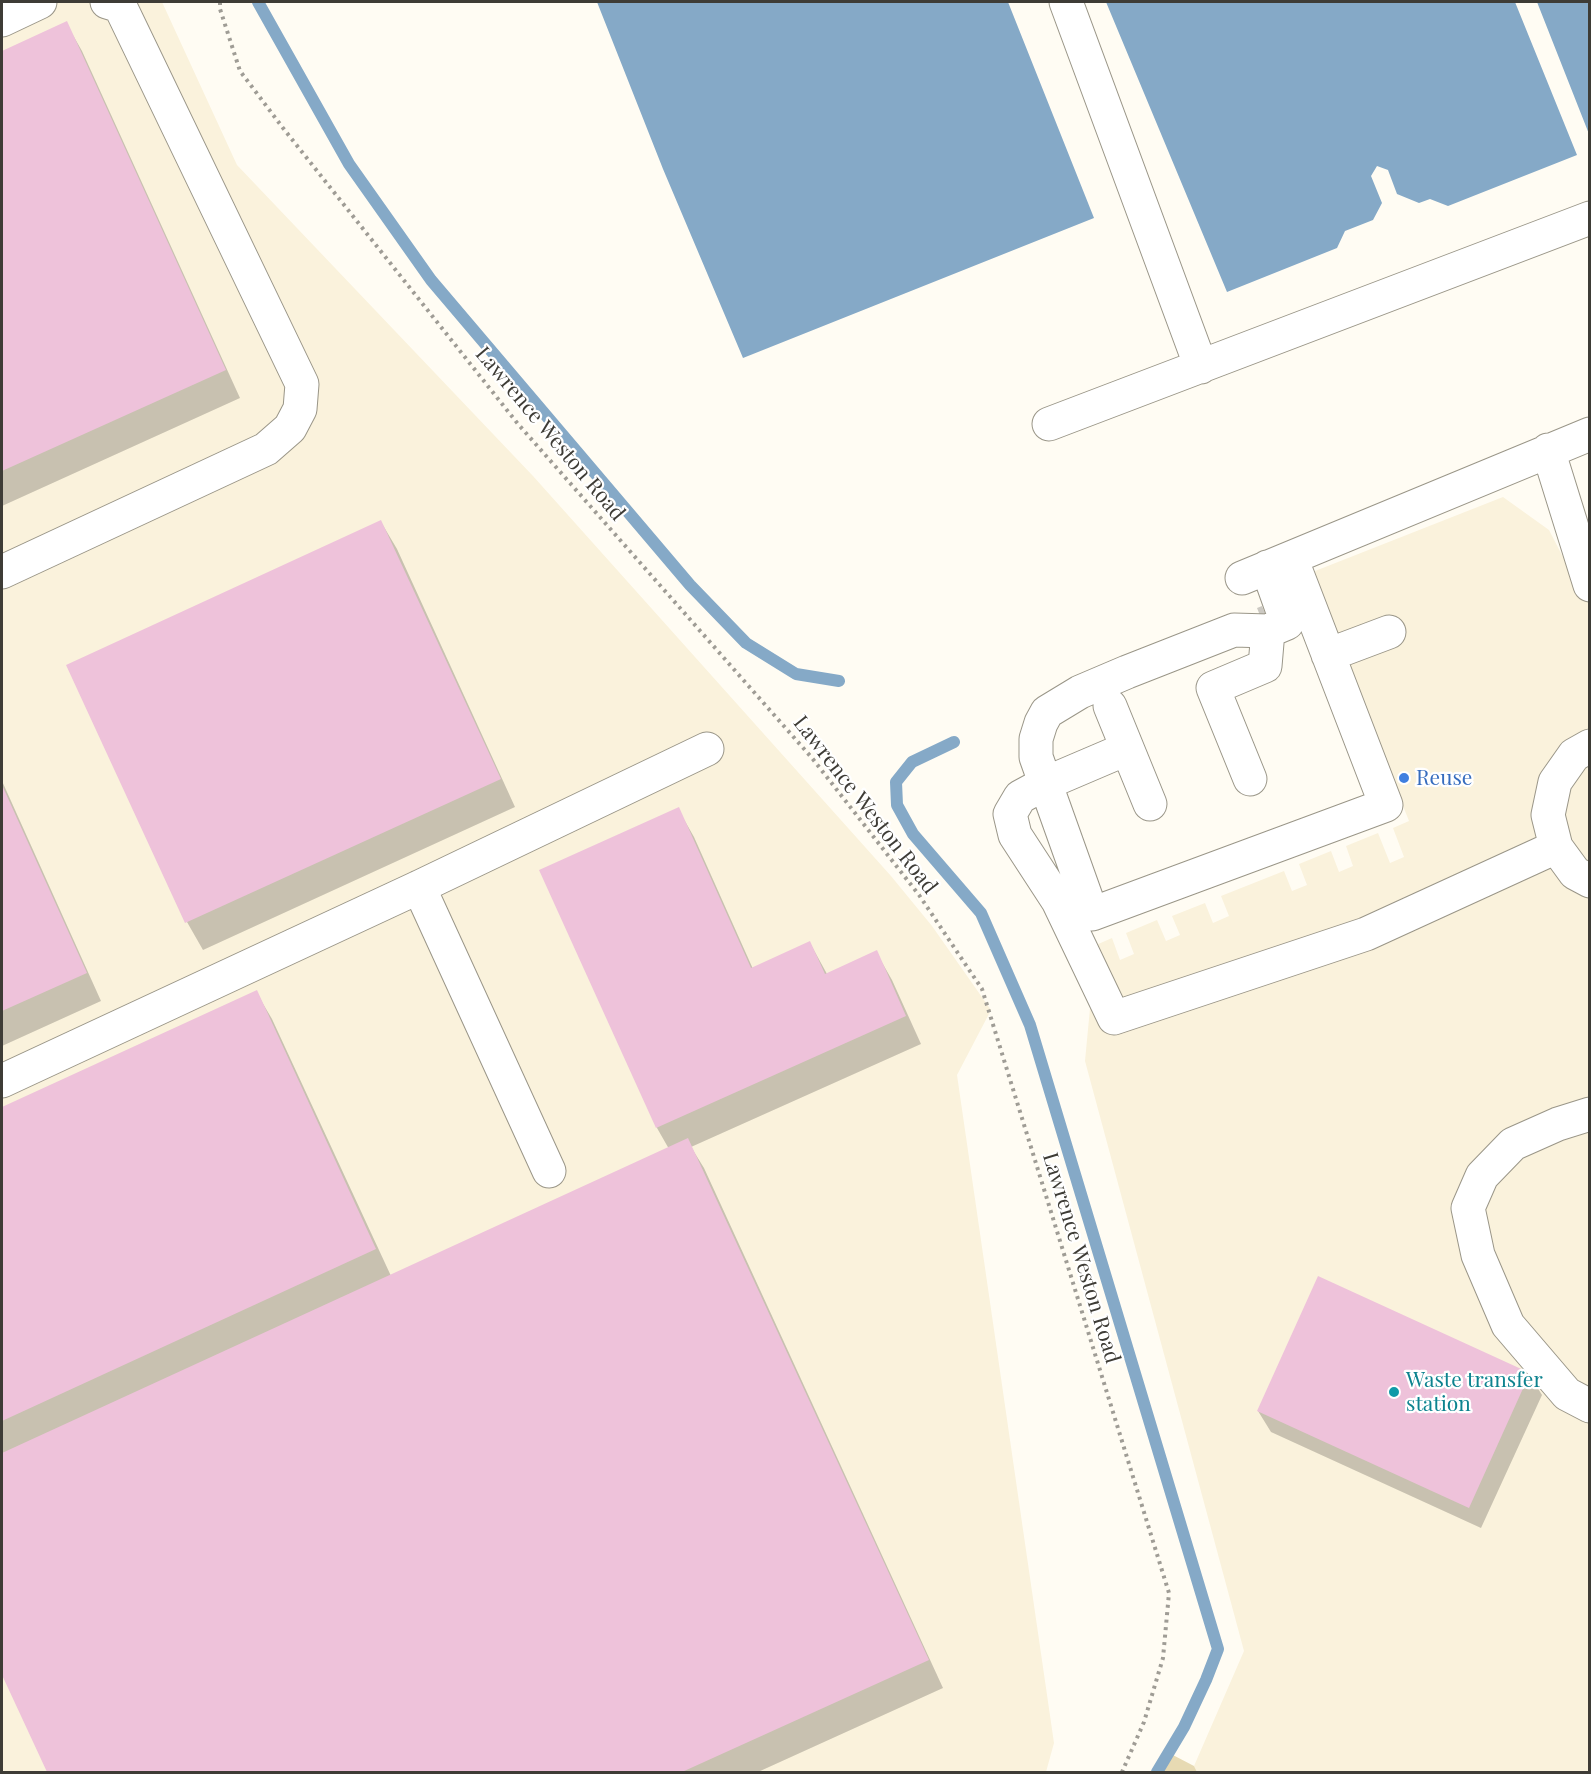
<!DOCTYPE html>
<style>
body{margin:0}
#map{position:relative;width:1591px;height:1774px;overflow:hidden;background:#fffcf3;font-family:"Playfair Display",serif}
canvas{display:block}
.frame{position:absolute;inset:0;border:3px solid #3e3c36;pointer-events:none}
</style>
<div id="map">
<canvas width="1591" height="1774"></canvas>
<div class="frame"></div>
</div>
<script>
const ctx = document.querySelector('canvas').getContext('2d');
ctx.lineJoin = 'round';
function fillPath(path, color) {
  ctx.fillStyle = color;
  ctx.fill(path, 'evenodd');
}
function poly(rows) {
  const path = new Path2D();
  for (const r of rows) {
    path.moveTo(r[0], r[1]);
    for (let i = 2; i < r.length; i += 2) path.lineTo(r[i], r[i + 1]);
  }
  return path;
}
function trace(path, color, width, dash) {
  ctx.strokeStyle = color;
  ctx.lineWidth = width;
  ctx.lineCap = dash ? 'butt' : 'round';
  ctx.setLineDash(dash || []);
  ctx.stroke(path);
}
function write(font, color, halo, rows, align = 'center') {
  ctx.font = font + ' "Playfair Display",serif';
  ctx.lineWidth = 4.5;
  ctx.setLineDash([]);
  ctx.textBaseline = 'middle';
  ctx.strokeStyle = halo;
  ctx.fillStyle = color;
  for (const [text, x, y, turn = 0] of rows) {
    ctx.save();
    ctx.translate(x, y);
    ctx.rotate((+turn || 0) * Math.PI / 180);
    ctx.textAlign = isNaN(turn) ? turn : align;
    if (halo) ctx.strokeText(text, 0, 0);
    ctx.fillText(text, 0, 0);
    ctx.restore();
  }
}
fillPath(poly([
 [2,2,162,2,237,165,533,476,891,876,932,926,991,1010,957,1075,1054,1743,1046,1772,2,1772],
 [1503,497,1549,530,1564,559,1589,552,1589,1772,1197,1772,1194,1766,1244,1651,1085,1061,1096,945,1112,938,1120,960,1134,954,1126,933,1157,920,1166,941,1180,935,1172,916,1205,903,1213,923,1229,916,1221,896,1284,871,1292,891,1307,885,1299,864,1331,851,1339,872,1353,866,1346,846,1378,833,1390,863,1404,857,1393,828,1409,821,1310,573]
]), '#faf2dc');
fillPath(poly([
 [1169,1753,1194,1766,1197,1772,1157,1772]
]), '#e7dab3');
fillPath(poly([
 [597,2,1008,2,1094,218,743,358,663,169],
 [1106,2,1515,2,1577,155,1448,206,1430,199,1419,203,1397,194,1388,170,1377,166,1371,176,1382,203,1373,220,1345,231,1337,248,1227,292],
 [1537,2,1589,2,1589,134]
]), '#85a9c7');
fillPath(poly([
 [66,23,82,51,240,398,2,506,2,53],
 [381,522,397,549,515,807,203,950,187,922],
 [1262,606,1265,613,1268,623,1261,618,1257,608],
 [2,781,101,1001,2,1046],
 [678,809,694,837,753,969,810,943,827,974,876,952,892,980,921,1044,691,1147,704,1168,943,1688,758,1772,48,1772,2,1671,2,1109,256,992,272,1019,391,1276,669,1149,657,1128],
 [1529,1374,1542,1395,1481,1528,1271,1432,1258,1411]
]), '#0003');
trace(poly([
 [258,2,349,164,431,280,690,585,746,643,796,674,839,681],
 [954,742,912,762,896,782,897,805,913,834,981,913,1030,1025,1218,1649,1206,1680,1184,1727,1157,1772]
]), '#85a9c7', 12);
fillPath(poly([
 [67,21,226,370,2,471,2,51],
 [381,520,501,779,185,923,66,665],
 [2,785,87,973,2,1011],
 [679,807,751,968,810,941,825,974,877,950,906,1016,656,1128,539,870],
 [257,990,376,1249,2,1421,2,1107],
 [688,1138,929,1660,682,1772,47,1772,2,1675,2,1453],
 [1318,1276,1530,1373,1469,1508,1257,1411]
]), '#eec2da');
const minor = poly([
 [1066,2,1201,367],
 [2,20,40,2],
 [1049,424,1590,218],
 [1548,450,1590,585],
 [1267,567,1287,623,1268,631,1234,630,1127,672,1080,692,1047,712,1041,723,1036,739,1036,757,1092,914,1386,805,1291,558],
 [2,572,266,449,290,428,300,409,302,384,120,6,107,2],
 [1242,578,1590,434],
 [1328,655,1389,632],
 [1110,706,1150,804],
 [1590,746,1574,755,1555,782,1548,815,1556,847,1575,873,1590,881],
 [1126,749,1044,784,1020,797,1010,814,1015,835,1058,901,1114,1018,1366,934,1556,847],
 [1250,779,1213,688,1265,666,1268,631],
 [419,887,549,1171],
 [2,1081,419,887,707,749],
 [1590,1114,1558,1124,1513,1144,1482,1176,1468,1208,1478,1255,1508,1325,1567,1394,1590,1406]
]);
trace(minor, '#9a9688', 35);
trace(poly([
 [220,2,220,9,240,71,283,128,518,424,812,758,919,895,982,989,1169,1593,1163,1658,1144,1722,1122,1772]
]), '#9f9c95', 4, [3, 4.5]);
trace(minor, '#fff', 33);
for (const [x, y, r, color] of [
 [1404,778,6,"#3f7fe0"],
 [1394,1392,6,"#0f9aa8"]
]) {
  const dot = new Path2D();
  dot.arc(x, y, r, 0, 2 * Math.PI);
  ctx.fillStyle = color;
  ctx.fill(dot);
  trace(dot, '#fff', 2);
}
write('21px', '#3e3c36', '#fff', [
 ["Lawrence Weston Road",550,434,50],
 ["Lawrence Weston Road",865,805,52],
 ["Lawrence Weston Road",1081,1258,73]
]);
write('21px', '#366cbe', '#fff', [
 ["Reuse",1416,778]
], 'left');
write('21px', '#0d838f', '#fff', [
 ["Waste transfer",1406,1380],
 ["station",1406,1404]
], 'left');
</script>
